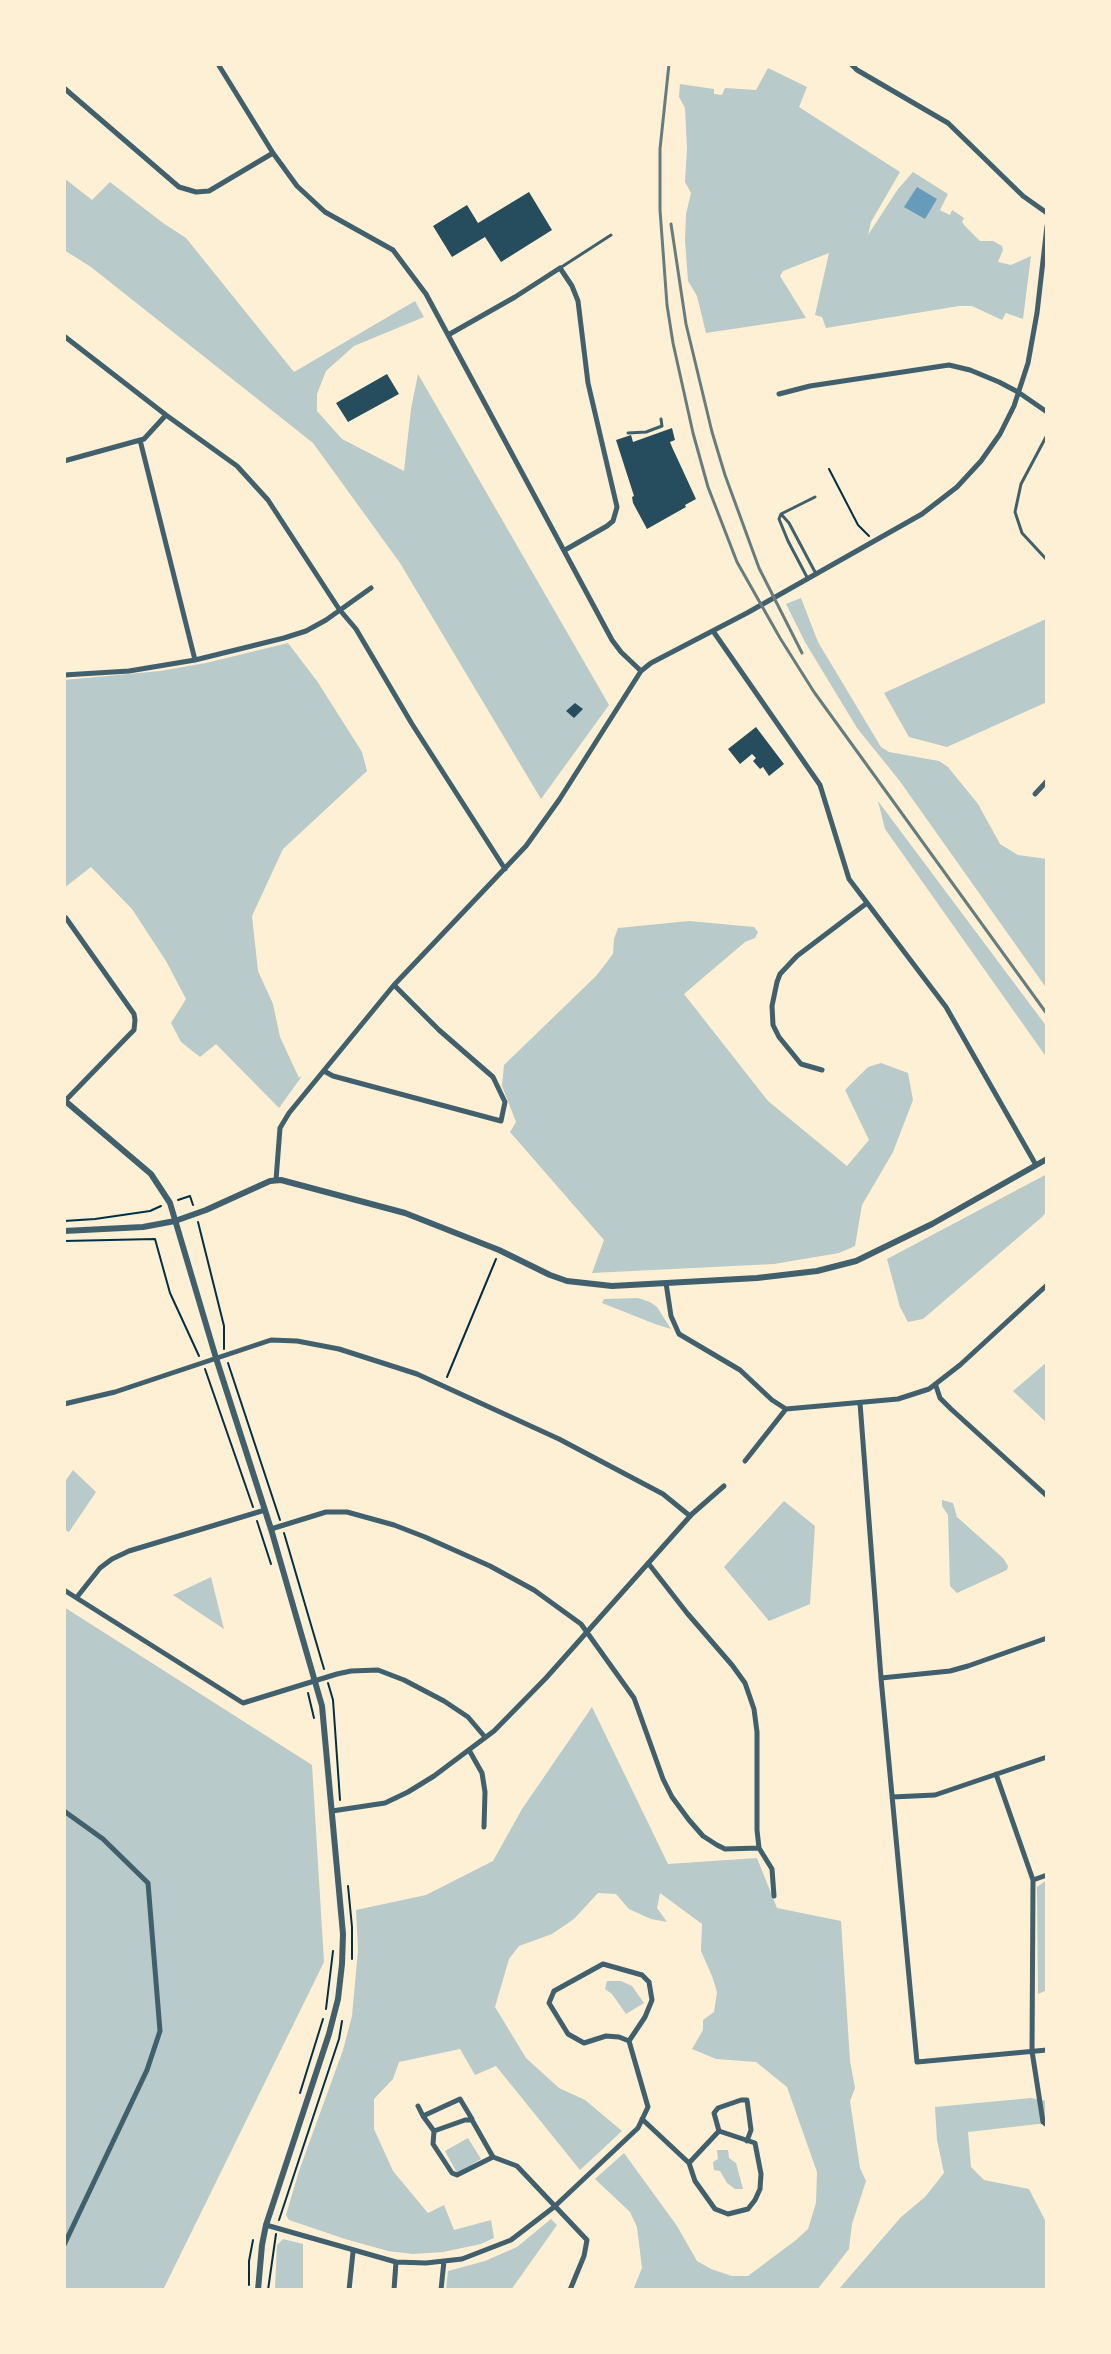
<!DOCTYPE html>
<style>
body{margin:0}
#map{position:relative;width:1111px;height:2354px;overflow:hidden;background:#fdf0d5;font-family:"Golos Text",sans-serif}
canvas{display:block}
.frame{position:absolute;inset:0;border:66px solid #fdf0d5;pointer-events:none}
</style>
<div id="map">
<canvas width="1111" height="2354"></canvas>
<div class="frame"></div>
</div>
<script>
const ctx = document.querySelector('canvas').getContext('2d');
ctx.lineJoin = 'round';
function fillPath(path, color) {
  ctx.fillStyle = color;
  ctx.fill(path, 'evenodd');
}
function poly(rows) {
  const path = new Path2D();
  for (const r of rows) {
    path.moveTo(r[0], r[1]);
    for (let i = 2; i < r.length; i += 2) path.lineTo(r[i], r[i + 1]);
  }
  return path;
}
function trace(path, color, width, dash) {
  ctx.strokeStyle = color;
  ctx.lineWidth = width;
  ctx.lineCap = dash ? 'butt' : 'round';
  ctx.setLineDash(dash || []);
  ctx.stroke(path);
}
fillPath(poly([
 [768,68,807,87,799,107,900,172,871,222,868,235,898,189,913,172,948,194,940,210,950,215,952,210,964,218,962,222,965,226,980,241,993,241,1002,246,1003,250,998,262,1011,265,1031,256,1023,319,1006,313,1002,320,972,306,959,306,826,328,822,317,815,315,829,253,783,271,780,276,806,318,706,333,697,296,688,281,685,240,686,214,691,193,685,182,687,148,685,108,679,97,680,84,714,89,714,94,722,95,725,88,756,90],
 [64,178,92,200,110,182,163,223,186,238,294,372,415,301,424,317,354,346,326,371,317,394,317,411,342,439,404,471,411,409,418,374,609,705,541,799,400,563,313,443,91,267,64,250],
 [801,598,818,642,881,747,889,752,939,761,948,767,978,804,1000,844,1018,855,1047,859,1047,989,899,780,857,728,805,642,786,604],
 [1046,619,1047,702,947,747,909,737,884,693],
 [288,643,317,681,362,752,367,771,283,849,252,916,258,971,273,1004,280,1037,299,1078,302,1076,279,1108,216,1044,200,1057,181,1042,171,1023,186,999,166,961,132,909,91,867,64,888,64,680,160,671,206,663],
 [878,801,1047,1027,1047,1058,885,829],
 [689,921,754,927,758,932,755,938,745,942,684,994,768,1101,847,1166,869,1140,845,1090,868,1067,881,1063,908,1073,913,1100,893,1152,862,1205,855,1246,839,1253,774,1264,592,1273,604,1240,510,1132,516,1122,502,1086,504,1065,596,976,613,954,614,939,618,928],
 [1047,1174,1047,1211,1042,1217,923,1319,908,1322,900,1307,887,1259],
 [638,1298,650,1302,657,1307,671,1329,655,1324,602,1303,604,1299],
 [1047,1362,1047,1423,1013,1391],
 [73,1470,96,1492,69,1532,64,1529,64,1483],
 [942,1500,953,1503,957,1517,1003,1558,1008,1566,1007,1570,957,1593,950,1586,948,1515,942,1506],
 [784,1501,815,1526,810,1604,769,1621,724,1567],
 [211,1577,224,1629,173,1595],
 [64,1607,312,1765,324,1962,163,2290,64,2290],
 [592,1707,668,1864,757,1858,777,1908,841,1921,850,2061,855,2088,850,2101,860,2168,866,2181,852,2224,849,2249,817,2290,633,2290,642,2268,637,2227,630,2212,595,2179,624,2153,677,2226,697,2261,711,2269,732,2276,748,2276,796,2240,808,2229,816,2203,817,2172,787,2087,756,2062,716,2059,692,2049,703,2030,703,2020,714,2012,717,1992,712,1976,701,1951,702,1924,660,1893,657,1908,667,1922,651,1919,629,1909,616,1894,598,1893,574,1919,552,1934,519,1946,509,1959,495,2007,526,2058,559,2088,585,2100,622,2131,580,2170,496,2066,475,2075,460,2049,399,2062,393,2079,374,2099,374,2129,393,2171,428,2213,444,2205,454,2230,491,2220,494,2238,481,2244,443,2252,413,2254,388,2251,345,2239,289,2220,286,2215,299,2171,343,2050,352,2016,358,1950,356,1910,426,1895,493,1861,522,1809],
 [1047,1880,1047,1990,1038,1994,1037,1887],
 [607,1981,621,1981,632,1986,644,2003,626,2014,612,1994,605,1989],
 [1031,2098,1047,2101,1047,2123,968,2132,971,2167,984,2180,1029,2189,1047,2224,1047,2290,838,2290,901,2217,925,2197,944,2173,937,2140,935,2107],
 [468,2138,481,2159,457,2173,445,2151],
 [717,2150,728,2150,729,2158,736,2163,743,2189,735,2189,727,2183,720,2171,714,2170,713,2162,718,2159],
 [551,2219,557,2225,511,2290,446,2290,448,2271,485,2261,517,2247],
 [283,2239,303,2244,303,2290,275,2290,277,2245]
]), '#b9caca');
fillPath(poly([
 [917,187,937,199,925,219,904,207]
]), '#669bbc');
fillPath(poly([
 [529,192,552,230,501,262,485,237,452,257,433,226,467,205,478,223],
 [387,374,399,394,348,422,336,403],
 [672,428,675,440,670,442,672,447,696,499,685,505,686,507,647,529,633,503,632,497,634,496,616,440,631,435,633,442],
 [575,703,583,709,574,718,566,711],
 [756,727,784,764,769,776,763,767,760,769,753,761,756,758,752,754,740,764,728,749]
]), '#264d5e');
trace(poly([
 [829,469,858,525,869,536],
 [178,1200,190,1196,193,1205],
 [64,1221,95,1219,150,1211,161,1206],
 [198,1222,224,1326,224,1349],
 [64,1241,155,1239,170,1293,199,1356],
 [228,1363,280,1520],
 [205,1369,253,1507],
 [447,1377,496,1259],
 [257,1521,271,1564],
 [284,1533,324,1669],
 [328,1683,333,1700,340,1800],
 [308,1693,314,1718],
 [348,1886,352,1927,352,1959],
 [326,2009,333,1951],
 [300,2093,323,2019],
 [279,2220,339,2039,342,2021],
 [249,2285,249,2261,253,2240],
 [268,2290,276,2234]
]), '#003049', 2);
trace(poly([
 [560,268,611,235],
 [628,433,646,432,662,426,661,419],
 [1047,435,1021,484,1015,512,1022,533,1047,560],
 [781,514,779,519,788,541,808,579],
 [781,514,789,523,815,572],
 [781,514,815,497]
]), '#3f606c', 3);
trace(poly([
 [218,64,273,153,297,186,325,212,393,250,426,294,612,640,621,652,641,671],
 [851,64,857,70,948,123,1023,196,1047,213],
 [64,88,179,187,196,192,209,191,273,153],
 [448,335,515,297,560,268,572,286,578,301,588,383,617,507,613,521,607,526,565,550],
 [64,336,166,415,237,466,268,500,339,609,356,629,412,724,505,869],
 [779,394,810,386,949,365,970,370,999,382,1018,392,1047,412],
 [140,440,195,660],
 [64,461,144,439,166,415],
 [713,631,820,785,849,879,946,1007,1036,1165],
 [64,675,129,671,195,660,284,638,306,631,326,620,371,588],
 [1035,794,1047,781],
 [822,1070,801,1064,779,1037,773,1025,772,1006,777,982,780,974,797,956,867,903],
 [324,1071,333,1076,501,1121,505,1102,493,1077,439,1030,394,985],
 [65,1101,129,1035,134,1030,135,1020,134,1014,66,918],
 [276,1180,280,1128,289,1113,394,985,526,846,559,800,641,671,651,663,747,613,922,514,957,487,981,461,1000,434,1014,406,1028,363,1037,313,1047,226],
 [666,1283,671,1316,679,1334,740,1370,772,1400,786,1409,898,1399,929,1389,960,1365,1047,1285],
 [936,1386,940,1398,951,1409,1047,1496],
 [860,1403,881,1678,917,2062,1047,2050],
 [64,1404,115,1392,271,1340,297,1341,339,1349,417,1374,559,1439,663,1494,690,1516],
 [745,1461,786,1409],
 [271,1529,326,1512,347,1512,394,1525,425,1537,490,1566,534,1590,581,1624,634,1698,663,1779,672,1797,689,1820,703,1836,717,1845,725,1849,759,1848],
 [648,1563,687,1613,732,1665,745,1683,754,1709,757,1732,757,1830,759,1848,772,1869,774,1896],
 [64,1590,243,1703,337,1674,351,1671,378,1670,404,1680,444,1701,468,1717,485,1737],
 [77,1597,100,1568,112,1559,129,1551,265,1510],
 [881,1678,950,1671,968,1666,1047,1638],
 [469,1750,482,1773,485,1792,484,1827],
 [996,1774,1033,1880,1032,2051,1043,2122,1047,2125],
 [892,1797,935,1795,1047,1757],
 [64,1811,103,1839,148,1883,160,2031,147,2070,64,2245],
 [332,1811,385,1803,408,1792,434,1776,494,1731,546,1678,692,1514,724,1486],
 [1033,1880,1047,1875],
 [418,2106,423,2116],
 [642,2119,689,2163,719,2131,755,2143,761,2174,760,2189,755,2200,748,2209,728,2214,715,2209,695,2181,689,2163],
 [434,2131,423,2116,460,2099,472,2119],
 [719,2131,714,2113,718,2108,741,2100,747,2100,751,2130,747,2141],
 [493,2157,457,2175,452,2173,433,2144,434,2131,465,2120,472,2120,493,2157,517,2166,587,2240,584,2256,570,2290],
 [266,2225,396,2262,426,2263,462,2259,511,2240,554,2207,638,2128,648,2107,629,2041,619,2037,606,2036,584,2043,568,2034,549,2003,554,1991,603,1964,642,1975,649,1982,652,2000,645,2017,629,2041],
 [349,2290,353,2252],
 [394,2290,396,2262],
 [441,2290,444,2261]
]), '#3f606c', 5);
trace(poly([
 [64,1100,151,1174,170,1203,216,1358,271,1529,322,1706,343,1934,342,1964,338,1999,329,2034,266,2225,262,2245,258,2290],
 [64,1231,143,1227,175,1221,206,1210,270,1181,281,1180,405,1213,499,1250,550,1275,567,1281,612,1286,757,1278,817,1271,856,1261,932,1224,1047,1159]
]), '#3f606c', 6);
trace(poly([
 [669,64,660,149,660,210,667,305,673,343,693,433,708,487,737,562,780,638,814,692,1047,1014],
 [671,224,686,324,712,432,725,475,759,568,802,653]
]), '#657d81', 3);
</script>
